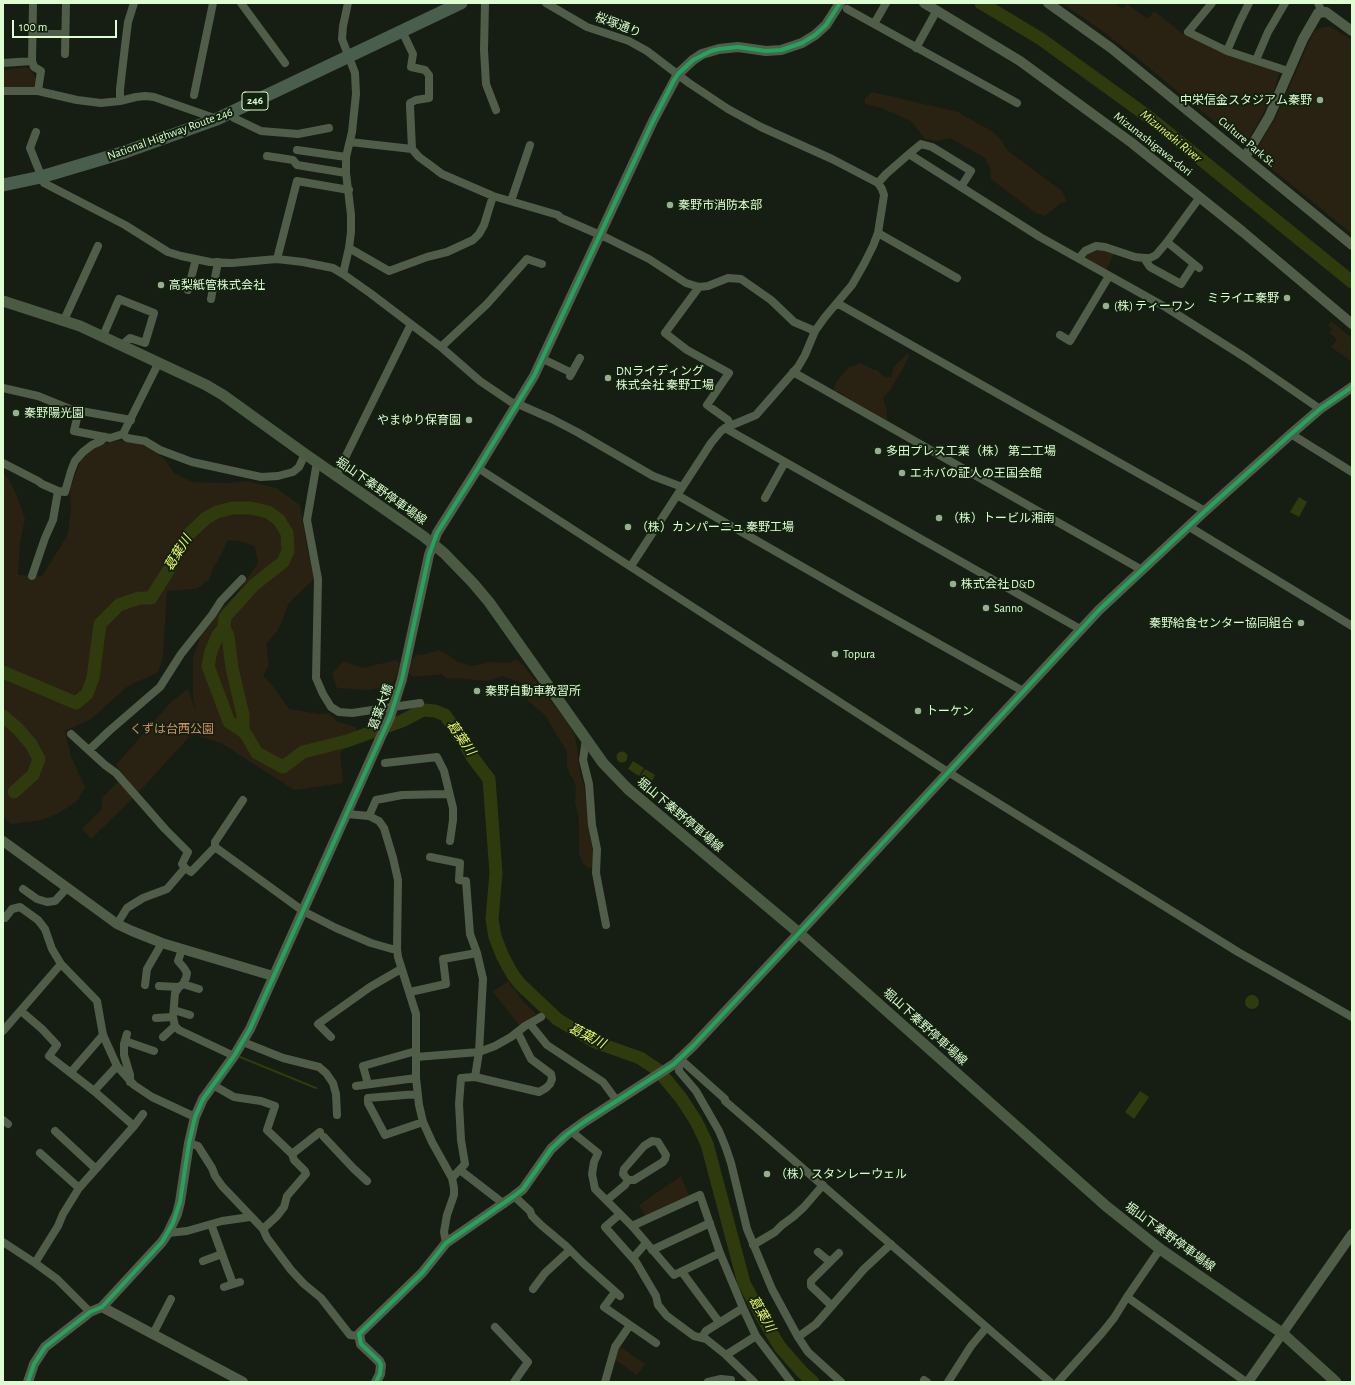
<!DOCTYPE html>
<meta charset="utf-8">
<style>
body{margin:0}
#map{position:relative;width:1355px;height:1385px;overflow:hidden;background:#161e13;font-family:"Alegreya Sans",sans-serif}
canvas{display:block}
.frame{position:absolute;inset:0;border:4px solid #defdd2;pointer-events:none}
.scale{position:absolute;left:12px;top:20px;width:105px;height:18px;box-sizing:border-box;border:2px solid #defdd2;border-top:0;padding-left:5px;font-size:12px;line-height:14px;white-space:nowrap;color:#defdd2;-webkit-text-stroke:3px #13220f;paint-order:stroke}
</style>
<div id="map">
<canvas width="1355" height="1385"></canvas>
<div class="frame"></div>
<div class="scale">100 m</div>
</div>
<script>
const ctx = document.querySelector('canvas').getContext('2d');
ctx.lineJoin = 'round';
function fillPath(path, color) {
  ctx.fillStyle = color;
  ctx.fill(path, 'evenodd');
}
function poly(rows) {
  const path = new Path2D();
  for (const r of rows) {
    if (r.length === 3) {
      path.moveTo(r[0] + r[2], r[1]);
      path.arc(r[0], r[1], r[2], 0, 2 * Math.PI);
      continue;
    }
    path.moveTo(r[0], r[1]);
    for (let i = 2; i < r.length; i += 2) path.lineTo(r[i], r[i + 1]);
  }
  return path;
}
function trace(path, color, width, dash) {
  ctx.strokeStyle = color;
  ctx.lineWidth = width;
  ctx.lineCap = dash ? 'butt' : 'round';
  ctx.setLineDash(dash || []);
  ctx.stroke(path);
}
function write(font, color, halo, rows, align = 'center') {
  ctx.font = font + ' "Alegreya Sans","Noto Sans JP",sans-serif';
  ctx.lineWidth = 4;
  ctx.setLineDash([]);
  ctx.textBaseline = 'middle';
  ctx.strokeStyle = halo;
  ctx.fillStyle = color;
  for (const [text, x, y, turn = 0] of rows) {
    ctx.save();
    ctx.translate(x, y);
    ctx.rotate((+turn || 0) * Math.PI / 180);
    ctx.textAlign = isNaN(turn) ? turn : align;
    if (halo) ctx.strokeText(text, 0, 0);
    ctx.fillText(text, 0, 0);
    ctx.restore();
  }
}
fillPath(poly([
 [1062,3,1114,3,1123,9,1127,4,1148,19,1154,11,1183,34,1217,51,1219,50,1278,71,1279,73,1274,90,1263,114,1245,145,1243,145,1137,58,1101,30],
 [1323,27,1331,27,1352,40,1352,234,1256,156,1255,152,1276,117,1312,35,1316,30],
 [27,67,30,69,36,79,34,86,32,88,3,88,3,70],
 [872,92,958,112,993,132,1000,138,1008,151,1062,191,1067,202,1061,203,1045,216,1036,213,991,179,990,168,985,158,950,138,939,141,925,139,911,121,881,108,865,104,865,98],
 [1101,250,1114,254,1106,270,1086,258,1086,256,1090,253],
 [1331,321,1352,338,1352,362,1331,347,1337,339,1329,333,1332,329,1328,326],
 [907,354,910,354,903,368,891,389,883,398,887,411,887,421,851,400,850,398,844,397,843,394,834,390,836,382,850,366,854,366,860,363,874,370,877,370,883,376,889,377,891,377,894,366],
 [126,440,150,447,165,460,174,473,192,482,229,483,247,481,276,488,300,505,307,547,315,578,289,603,278,630,266,644,269,665,263,676,272,685,289,709,319,714,328,713,338,722,356,727,356,735,340,754,343,783,294,790,221,743,201,737,198,727,139,792,91,839,82,829,102,809,102,798,124,775,116,765,171,702,188,689,196,712,193,695,193,658,201,635,224,606,237,593,258,563,255,547,244,542,228,540,220,557,213,568,209,580,196,589,167,591,163,657,158,672,127,687,91,719,65,731,71,756,85,787,78,800,58,814,41,820,11,824,3,817,3,474,8,478,16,494,25,519,20,543,18,575,42,576,67,536,71,511,70,489,80,462,93,448,109,442],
 [439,650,447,654,458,662,472,666,491,662,509,663,516,659,523,665,567,722,575,736,577,747,579,768,584,787,590,836,593,854,593,866,589,869,582,862,579,854,579,819,575,802,576,789,574,780,570,775,567,767,567,752,545,715,528,701,525,684,502,676,487,681,455,678,447,679,442,674,414,677,409,675,410,664,415,655,425,654],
 [396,660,400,663,398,672,394,681,389,687,365,690,337,688,332,674,343,661,363,668],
 [508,981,523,1001,536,1014,520,1026,493,992],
 [681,1176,689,1196,646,1217,639,1205],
 [619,1346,645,1364,637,1375,614,1359]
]), '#292112');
fillPath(poly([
 [1299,497,1307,502,1299,517,1290,512],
 [622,757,5.5],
 [633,761,644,768,639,776,628,769],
 [645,769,655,775,652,781,646,777,645,780,640,777],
 [1252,1002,7],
 [1140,1091,1149,1097,1134,1119,1125,1112]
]), '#2f3b0d');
trace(poly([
 [240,1057,316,1088]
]), '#2f3b0d', 2);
trace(poly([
 [981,3,1041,39,1150,118,1352,282],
 [224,628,218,635,211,651,208,666,229,722,243,731],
 [3,672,76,703,87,694,93,678,100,624,119,605,139,598,151,598,168,571,173,559,187,536,206,518,217,512,232,508,251,508,268,512,279,520,287,533,288,551,283,562,254,585,225,617,224,628,228,636,232,668,243,715,243,731,247,736,257,753,283,767,303,752,347,741,402,721,423,710,435,711,445,715,460,736,473,758,489,779,496,873,492,919,495,937,503,957,513,975,520,984,557,1019,595,1042,640,1058,658,1070,681,1098,696,1121,707,1144,744,1283,762,1317,780,1347,802,1372,813,1382],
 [3,716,18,729,31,744,39,759,33,775,14,792]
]), '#2f3b0d', 13);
trace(poly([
 [33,3,32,61,34,67,41,71,38,91],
 [241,3,285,63],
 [485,3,484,50,486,84,496,110],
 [546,3,587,27,629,41,647,51,689,83,728,109,761,127,832,159,878,183,882,189,884,195,878,233,873,246,864,264,852,285,825,317,815,331,805,355,798,367,756,415,725,428,721,431,711,443,631,566],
 [1212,3,1188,32,1227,51,1288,71],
 [1318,3,1322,12],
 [847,9,1017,103],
 [874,24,886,3],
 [402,31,413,54,411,67,425,70,429,75,429,98,416,100,410,103,410,106,412,149,419,157,430,165,442,174,493,196,558,215,561,218,607,238,649,259,686,283,699,287,708,286,728,278,741,279,771,300,794,322,815,331],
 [33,34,65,34],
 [916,48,937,10],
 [1227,51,1240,21,1249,3],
 [65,54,66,3],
 [1256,60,1268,32,1285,3],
 [3,63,32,61],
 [3,91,38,91,77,100,101,103,120,101,136,97,145,96,154,97,217,119],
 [194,95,213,3],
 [120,101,120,89,125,46,128,22,134,3],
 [230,113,234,118,261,131,298,134,329,128],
 [36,132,30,148,44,183,125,225,168,252,181,256,210,262,232,263,277,259,303,262,333,268,343,274,370,293,441,347,480,381,511,402,518,404,552,419,577,432,653,476,682,487],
 [350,142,412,149],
 [297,150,346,157],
 [909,154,921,144,932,147,942,153,971,171,961,187],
 [267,156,293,160,297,165,346,173],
 [878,183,886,174,909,154,1040,237,1167,308,1246,358,1320,409],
 [511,201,530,145],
 [878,233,957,278],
 [1167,242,1199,268],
 [349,248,389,271,427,257,447,252,473,240,479,234,484,225,493,196],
 [1079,258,1085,251,1096,246,1105,247,1135,257,1144,258,1150,258,1156,255,1167,242,1200,197],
 [1144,258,1150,267,1181,284,1194,264],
 [277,259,297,181,349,190],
 [343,274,349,248,351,232,351,215,346,173,346,157,352,132,356,94,355,73,342,39,343,26,348,3],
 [699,287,665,333,687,350,729,373,707,405,728,420,730,426],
 [188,290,196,259],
 [211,299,218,262],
 [837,303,1205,511],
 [64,320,98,246],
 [1060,335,1070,341,1109,276],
 [103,336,119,299,154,313,145,343,130,338,122,345],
 [441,347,487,304,527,259,542,264],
 [543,359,572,373],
 [793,372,1142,570],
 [570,376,580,358],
 [3,388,38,396,70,409,131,420],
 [79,410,74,431,110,438,123,434,159,362],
 [725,428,1080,629],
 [123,434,127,438,145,441,160,450,192,462,261,477,278,476,293,472,299,467,305,454],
 [1291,434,1352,472],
 [317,462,307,520,318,579,316,678,323,694,331,707,339,712,352,713,420,703],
 [3,463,38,481,42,484,58,491,65,492,71,471,75,461,83,452,92,445,101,441,105,437],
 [478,468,948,772,1238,952,1352,1017],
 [336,476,411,324],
 [677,495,857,598,1023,691],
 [765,498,785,462],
 [1188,526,1352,626],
 [32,576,45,538,53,520,58,491],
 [71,734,105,765,116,773,165,829,188,852,182,864,185,868,191,872,215,847,215,842,243,800],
 [586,739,583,760,589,784,592,825,597,849,596,873,606,925],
 [89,750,109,731,160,687,181,654,212,615,221,601,242,579],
 [385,763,437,757,444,771,453,808,453,820,450,841],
 [347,814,369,816,379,821,384,828,393,858,398,880,397,949,398,957,416,1014,416,1078,419,1105,423,1122,432,1142,452,1178,454,1188,454,1195,447,1215,444,1232,446,1243],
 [369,816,376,800,402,795,448,794],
 [215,847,303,911,336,928,371,943,392,949,397,949],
 [430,857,460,863,459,880,466,881,470,934,477,953,483,979,479,1052,475,1077],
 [23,889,37,899,47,902,55,901,67,888],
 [3,917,5,918,12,909,20,907,38,920,45,929,52,949,61,964,97,1001,103,1035,117,1066,134,1085,152,1097,195,1117],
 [117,924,127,908,143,898,167,889,185,868],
 [182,949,178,961,184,968,187,973,186,978,183,984,179,987,175,993,173,1017,175,1026,179,1030,234,1056],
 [183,984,199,989],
 [145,985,147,969,162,943],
 [159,986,179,987],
 [410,992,446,984,443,959,477,953],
 [174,1010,190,1015],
 [21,1011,42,1029,57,1045,49,1056,94,1091,134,1126],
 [156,1018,173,1017],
 [530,1024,547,1045,603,1082,617,1101],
 [3,1031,61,964],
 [127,1034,124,1044,124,1055,130,1075,130,1082],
 [163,1037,175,1026],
 [331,1037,318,1024,370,987,401,969],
 [125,1041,154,1051],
 [243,1042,283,1058,319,1067,326,1073,333,1083,336,1094,337,1115],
 [416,1057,479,1052,495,1046,511,1037,525,1026,541,1017],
 [679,1058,725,1099,725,1101,1050,1382],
 [679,1058,679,1071,696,1091,719,1131,726,1148,731,1163,747,1229,772,1289,798,1337,808,1352,841,1382],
 [71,1072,103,1035],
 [368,1084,363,1066,416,1051],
 [213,1085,234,1097,261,1101,275,1106,267,1130,292,1154,294,1160,305,1171,306,1174,287,1196,284,1207,277,1216,263,1229],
 [356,1086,416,1078],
 [94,1091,117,1066],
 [417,1094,368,1098,368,1103,385,1135,423,1122],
 [3,1120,8,1124],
 [55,1131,96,1169],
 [572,1132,598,1153,594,1162,592,1174,595,1189,632,1226,674,1275,720,1253],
 [324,1137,353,1168,367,1181],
 [189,1143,198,1146,212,1168,215,1176,222,1186,263,1229,267,1238,291,1270,304,1284,321,1298,350,1335,359,1336],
 [40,1153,79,1188],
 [292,1154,320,1132],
 [460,1170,504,1204],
 [452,1178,465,1164,461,1140,459,1104,461,1078,475,1077,539,1092,546,1088,550,1084,552,1079,551,1074,531,1059,518,1033],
 [514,1196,530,1211,532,1216,541,1225,566,1246,583,1263,620,1296],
 [607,1200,625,1185,628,1180,634,1180,663,1162,665,1159,666,1155,658,1142,652,1141,644,1146,624,1169,623,1174,628,1180],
 [620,1214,605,1227,636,1262,656,1296,658,1305,667,1316,694,1336,706,1339,726,1355,754,1382],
 [211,1224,233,1284],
 [632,1226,700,1195,720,1253,743,1308,756,1336,791,1382],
 [168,1233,187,1231,222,1221,250,1217],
 [3,1242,35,1263,57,1279,90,1312],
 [753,1245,775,1232,782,1225,793,1217,804,1207,823,1185],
 [652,1250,710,1223],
 [818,1252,830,1262],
 [633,1258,646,1243],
 [203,1261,222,1254],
 [35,1263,58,1226,63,1214,79,1188,134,1126,143,1114],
 [682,1272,719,1322],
 [224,1287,240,1282],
 [533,1289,545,1273,570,1250],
 [1127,1297,1246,1382],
 [832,1306,811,1286,811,1281,839,1253],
 [630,1325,656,1343],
 [495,1327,528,1362,514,1382],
 [153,1334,171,1299],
 [702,1337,706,1331,743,1308],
 [798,1337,816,1324,864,1269,891,1244],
 [726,1355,756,1336],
 [924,1380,927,1382],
 [605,1382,615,1347,630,1325,604,1307,615,1292],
 [708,1382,721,1379,731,1380],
 [948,1382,971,1346,986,1328],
 [1058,1382,1102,1333,1114,1318,1127,1297,1160,1249]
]), '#505e49', 8);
trace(poly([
 [924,3,1020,61,1132,143,1243,232,1352,324],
 [1048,3,1111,48,1352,245],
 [1245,157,1269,117,1303,39,1318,13,1326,12,1352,31],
 [402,679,429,555,437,533,478,468,534,376,653,121,678,74,693,60,702,54,719,49,738,47,766,51,781,50,802,43,815,35,826,25,840,3],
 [3,841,102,913,117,924,132,931,162,943,273,976],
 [102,1307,243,1382],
 [28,1382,34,1364,45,1347,90,1312,102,1307,162,1242,168,1233,177,1214,180,1202,189,1143,195,1117,203,1099,234,1056,250,1029,379,741],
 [376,1382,380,1374,381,1365,379,1361,361,1344,359,1334,362,1331,422,1273,446,1243,514,1196,523,1189,551,1149,566,1135,584,1122,674,1064,694,1045,799,933,1099,610,1205,511,1291,434,1320,409,1352,387],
 [1248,1382,1352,1234]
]), '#505e49', 10);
trace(poly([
 [3,301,80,326,206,385,223,395,305,454,423,536,444,553,473,583,489,602,603,763,628,789,799,933,1106,1206,1160,1249,1282,1333,1336,1382]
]), '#4b5a43', 11);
trace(poly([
 [3,185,41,177,125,152,217,119,461,3]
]), '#4a5e4e', 13);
trace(poly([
 [379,741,390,717,402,679]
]), '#505e49', 10);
trace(poly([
 [28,1382,34,1364,45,1347,90,1312,102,1307,162,1242,173,1223,180,1202,189,1143,195,1117,203,1099,234,1056,250,1029,390,717,402,679,429,555,437,533,478,468,534,376,653,121,674,80,678,74,693,60,711,51,719,49,738,47,766,51,781,50,802,43,815,35,826,25,840,3],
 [376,1382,380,1374,381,1365,379,1361,361,1344,359,1334,362,1331,422,1273,446,1243,514,1196,523,1189,551,1149,566,1135,584,1122,674,1064,694,1045,799,933,1099,610,1205,511,1291,434,1320,409,1352,387]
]), '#20a55d', 4);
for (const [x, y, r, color] of [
 [1320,100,4,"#98af8f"],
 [670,205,4,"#98af8f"],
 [161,285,4,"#98af8f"],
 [1287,298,4,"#98af8f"],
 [1106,306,4,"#98af8f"],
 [608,378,4,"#98af8f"],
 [16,413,4,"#98af8f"],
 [469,420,4,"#98af8f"],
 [878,451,4,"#98af8f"],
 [902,473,4,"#98af8f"],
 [939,518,4,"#98af8f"],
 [628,527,4,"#98af8f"],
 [953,584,4,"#98af8f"],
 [986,608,4,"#98af8f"],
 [1301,623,4,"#98af8f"],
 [835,654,4,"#98af8f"],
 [477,691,4,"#98af8f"],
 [918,711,4,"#98af8f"],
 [767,1174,4,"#98af8f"]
]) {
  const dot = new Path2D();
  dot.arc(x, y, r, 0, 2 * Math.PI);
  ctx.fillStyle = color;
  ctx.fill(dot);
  trace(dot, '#13220f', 1.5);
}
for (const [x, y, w] of [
 [255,101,26]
]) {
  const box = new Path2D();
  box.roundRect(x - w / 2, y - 9, w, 18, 3);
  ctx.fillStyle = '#13220f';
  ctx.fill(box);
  trace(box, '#defdd2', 1);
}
write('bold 11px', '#defdd2', null, [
 ["246",255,101]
]);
write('12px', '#defdd2', '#13220f', [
 ["桜塚通り",618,25,21],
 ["National Highway Route 246",170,134,-20],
 ["Culture Park St.",1247,142,40],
 ["Mizunashigawa-dori",1153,144,38],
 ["堀山下秦野停車場線",381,491,35],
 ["葛葉大橋",381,707,-70],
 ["堀山下秦野停車場線",680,815,40],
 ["堀山下秦野停車場線",925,1027,42],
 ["堀山下秦野停車場線",1170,1237,36]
]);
write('12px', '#defdd2', '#13220f', [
 ["中栄信金スタジアム秦野",1312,100,"right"],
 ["秦野市消防本部",678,205],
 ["高梨紙管株式会社",169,285],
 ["ミライエ秦野",1279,298,"right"],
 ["(株) ティーワン",1114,306],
 ["DNライディング",616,371],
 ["株式会社 秦野工場",616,385],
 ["秦野陽光園",24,413],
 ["やまゆり保育園",461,420,"right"],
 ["多田プレス工業（株） 第二工場",886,451],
 ["エホバの証人の王国会館",910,473],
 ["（株）トービル湘南",947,518],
 ["（株）カンパーニュ 秦野工場",636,527],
 ["株式会社 D&D",961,584],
 ["Sanno",994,608],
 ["秦野給食センター協同組合",1293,623,"right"],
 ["Topura",843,654],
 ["秦野自動車教習所",485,691],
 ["トーケン",926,711],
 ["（株）スタンレーウェル",775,1174]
], 'left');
write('12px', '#d98d62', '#13220f', [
 ["くずは台西公園",172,729]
]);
write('italic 13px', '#ecf865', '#13220f', [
 ["Mizunashi River",1171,136,39],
 ["葛葉川",178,553,-58],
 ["葛葉川",461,738,55],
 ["葛葉川",587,1036,27],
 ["葛葉川",762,1314,60]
]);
</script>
